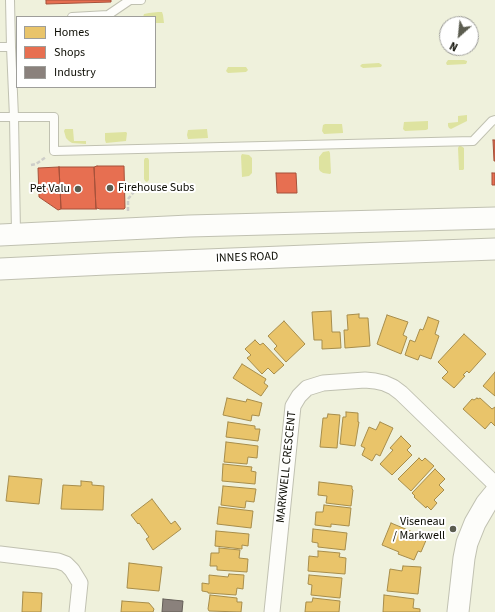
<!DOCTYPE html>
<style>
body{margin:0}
#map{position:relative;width:495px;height:612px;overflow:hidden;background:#eff1dc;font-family:"Source Sans 3",sans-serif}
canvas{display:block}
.legend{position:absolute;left:16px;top:16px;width:140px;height:72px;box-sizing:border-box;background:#fff;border:1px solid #9e9e9a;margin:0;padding:5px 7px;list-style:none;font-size:12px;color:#0c0c03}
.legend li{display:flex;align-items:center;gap:8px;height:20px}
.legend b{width:20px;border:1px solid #9e9e9a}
.north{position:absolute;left:439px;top:16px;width:40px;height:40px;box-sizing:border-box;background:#fff;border:1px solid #9e9e9a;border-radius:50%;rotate:207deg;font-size:11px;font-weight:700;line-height:16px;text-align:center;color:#0c0c03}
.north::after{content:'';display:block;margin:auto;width:14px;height:18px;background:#5b5c4f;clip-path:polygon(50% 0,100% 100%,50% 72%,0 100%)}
</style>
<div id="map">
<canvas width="495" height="612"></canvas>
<ul class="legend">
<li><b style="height:11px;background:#e9c46a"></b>Homes</li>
<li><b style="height:11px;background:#e76f51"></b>Shops</li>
<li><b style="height:11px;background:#8a817c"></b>Industry</li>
</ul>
<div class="north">N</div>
</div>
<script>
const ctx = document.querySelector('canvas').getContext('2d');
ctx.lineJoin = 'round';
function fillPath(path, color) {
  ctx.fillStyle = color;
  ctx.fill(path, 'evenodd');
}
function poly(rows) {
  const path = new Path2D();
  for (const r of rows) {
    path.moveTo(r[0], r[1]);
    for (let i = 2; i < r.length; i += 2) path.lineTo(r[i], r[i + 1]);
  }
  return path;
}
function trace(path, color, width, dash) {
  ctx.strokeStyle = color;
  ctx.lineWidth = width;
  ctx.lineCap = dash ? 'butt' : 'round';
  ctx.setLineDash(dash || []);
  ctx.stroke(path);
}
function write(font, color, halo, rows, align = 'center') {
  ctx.font = font + ' "Source Sans 3",sans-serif';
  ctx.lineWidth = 4;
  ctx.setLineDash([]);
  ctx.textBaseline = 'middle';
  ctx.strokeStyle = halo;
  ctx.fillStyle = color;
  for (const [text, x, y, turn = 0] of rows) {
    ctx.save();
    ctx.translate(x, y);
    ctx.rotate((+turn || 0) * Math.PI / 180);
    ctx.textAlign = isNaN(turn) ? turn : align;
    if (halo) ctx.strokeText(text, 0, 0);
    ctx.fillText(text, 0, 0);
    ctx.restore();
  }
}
fillPath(poly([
 [158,12,162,12,163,15,164,23,155,23,155,17,143,17,144,14,149,13],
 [448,60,464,60,467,61,467,62,466,64,447,65,446,63],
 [379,63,382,65,381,67,363,68,360,66,362,64],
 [228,67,246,67,248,70,246,72,228,73,226,71],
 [467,115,467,121,451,129,449,128,448,126,448,123,458,122,458,116],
 [428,121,428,129,426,130,405,131,403,129,404,122],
 [325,124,342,124,343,132,343,133,324,134,322,131,323,125],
 [65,129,73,129,74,141,86,141,86,144,72,143,69,141,66,138,64,131],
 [207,129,208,138,188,139,187,135,188,130],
 [126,132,127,133,126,141,106,143,105,140,105,133],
 [459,146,461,146,464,148,464,169,463,170,459,170,458,148],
 [329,151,330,153,331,173,330,174,323,173,320,171,319,169,319,157,323,152],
 [242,154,249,155,252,158,252,173,249,176,242,177,241,156],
 [145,158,148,158,149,160,149,180,147,182,145,181,144,179,144,160]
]), '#dee3a0');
const homes = poly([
 [331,311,332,332,340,332,341,348,322,349,322,340,314,340,312,312,331,311],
 [359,314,359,318,368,318,370,346,345,348,344,330,348,330,347,315,359,314],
 [387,315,408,322,403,335,407,337,401,354,377,344,387,315],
 [428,317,439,321,435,334,439,336,431,359,420,355,418,360,405,355,410,340,415,342,420,329,423,330,428,317],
 [284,321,305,344,286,362,274,349,277,346,268,336,284,321],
 [464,334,486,354,469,373,467,371,463,375,465,376,454,388,442,378,448,372,438,362,464,334],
 [255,340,260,345,263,343,284,365,274,374,268,368,262,374,247,358,251,355,245,349,255,340],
 [242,364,266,379,264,383,268,386,261,396,233,378,242,364],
 [495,372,495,396,483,386,495,372],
 [227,398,246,402,247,399,262,403,259,416,252,415,251,421,223,415,227,398],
 [477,398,478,399,480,398,492,409,495,407,495,426,491,422,485,429,463,409,472,399,474,400,477,398],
 [346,412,358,413,358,422,359,422,355,446,340,444,343,417,346,417,346,412],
 [328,414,340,415,337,448,320,447,323,418,327,418,328,414],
 [228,422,255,426,255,429,260,429,258,441,226,437,228,422],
 [380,422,393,428,380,456,376,454,372,461,362,455,365,448,361,446,369,427,376,430,380,422],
 [401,436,411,446,407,450,412,455,392,475,380,464,393,450,390,448,401,436],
 [226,442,258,446,257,458,248,457,247,464,224,462,226,442],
 [419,458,422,461,425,458,434,466,411,491,398,479,419,458],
 [223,464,252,467,251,471,256,472,255,484,222,481,223,464],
 [435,469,445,479,439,485,444,490,434,500,437,503,431,510,427,506,426,508,414,497,415,496,412,493,435,469],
 [9,476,42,479,39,504,6,501,9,476],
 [81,481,92,482,92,485,104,486,103,510,61,509,63,485,81,486,81,481],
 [319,482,352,486,352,489,353,490,351,506,326,503,327,496,318,495,319,482],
 [223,486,256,489,254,502,246,501,245,508,221,505,223,486],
 [152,499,171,524,175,521,181,529,153,550,146,539,149,537,139,523,138,524,131,515,152,499],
 [324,505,351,508,349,526,331,524,331,527,315,525,316,512,323,512,324,505],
 [219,507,253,511,251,528,217,524,219,507],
 [391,523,427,538,421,552,418,551,414,560,398,554,399,552,382,545,391,523],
 [313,529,347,533,345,550,318,547,318,543,312,542,313,529],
 [216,531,249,534,248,546,242,545,242,549,215,546,216,531],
 [219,548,240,550,239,558,248,559,247,572,217,570,217,566,210,566,211,553,219,553,219,548],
 [318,551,340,553,339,557,346,558,345,574,308,571,309,556,318,557,318,551],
 [129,563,162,567,159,591,127,588,129,563],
 [403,566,421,567,418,594,387,591,390,569,402,571,403,566],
 [229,574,244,575,243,589,237,588,236,595,208,593,208,592,202,591,202,583,209,584,209,575,228,577,229,574],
 [309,575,342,578,340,598,311,595,312,585,308,584,309,575],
 [23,592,42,593,41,612,22,612,23,592],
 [210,595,237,598,237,602,242,602,241,612,209,611,208,609,210,595],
 [384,595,414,599,413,608,420,609,420,612,383,612,384,595],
 [313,598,340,601,339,612,305,612,306,602,312,602,313,598],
 [122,601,149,603,154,609,153,612,121,612,122,601]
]);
fillPath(homes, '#e9c46a');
trace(homes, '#a78d4b', 1);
const shops = poly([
 [46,0,111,0,111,2,46,4,46,0],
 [493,140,495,140,495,161,494,161,493,140],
 [97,166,124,166,125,208,124,209,100,209,97,208,97,209,96,209,94,167,97,166],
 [59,167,61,209,58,210,39,197,38,168,59,167],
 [59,167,94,167,96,209,61,209,59,167],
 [276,173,296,173,297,193,277,193,276,173],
 [492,173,495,173,495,185,492,185,492,173]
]);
fillPath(shops, '#e76f51');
trace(shops, '#a5513a', 1);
const industry = poly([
 [163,599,183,601,182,612,162,612,163,599]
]);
fillPath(industry, '#8a817c');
trace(industry, '#645e58', 1);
const lane = poly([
 [10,0,11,47,14,117,16,233],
 [72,17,108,15,130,0,141,0],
 [0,47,11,47],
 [0,117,54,117,54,151,473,141,492,121,495,120]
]);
const street = poly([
 [0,554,58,561,66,564,72,570,80,583,77,612],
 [272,612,293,406,299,396,307,388,323,383,365,380,375,381,384,383,393,387,401,393,495,484]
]);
const secondary = poly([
 [0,235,189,226,495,218],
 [0,269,106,264,357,254,495,249],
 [458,612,464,558,467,543,475,523,486,504,495,493]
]);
trace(lane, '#c0c1b1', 10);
trace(street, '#c0c1b1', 17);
trace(secondary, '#c0c1b1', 23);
trace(poly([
 [31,165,36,164,46,157],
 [128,211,128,199,138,187]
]), '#cecec9', 2.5, [4, 2]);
trace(lane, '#fdfdfa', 8);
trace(street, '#fdfdfa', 15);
trace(secondary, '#fdfdfa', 21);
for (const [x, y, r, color] of [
 [110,188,4,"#5b5c4f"],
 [78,189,4,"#5b5c4f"],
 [453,529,4,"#5b5c4f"]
]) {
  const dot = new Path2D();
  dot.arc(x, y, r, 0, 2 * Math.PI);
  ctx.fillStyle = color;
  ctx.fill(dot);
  trace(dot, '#fff', 1.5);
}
write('12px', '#0c0c03', '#fff', [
 ["Firehouse Subs",118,188,"left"],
 ["Pet Valu",70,189],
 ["Viseneau",445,522],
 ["/ Markwell",445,536]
], 'right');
write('12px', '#0c0c03', '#fff', [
 ["INNES ROAD",247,258,-2],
 ["MARKWELL CRESCENT",287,467,-84]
]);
</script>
